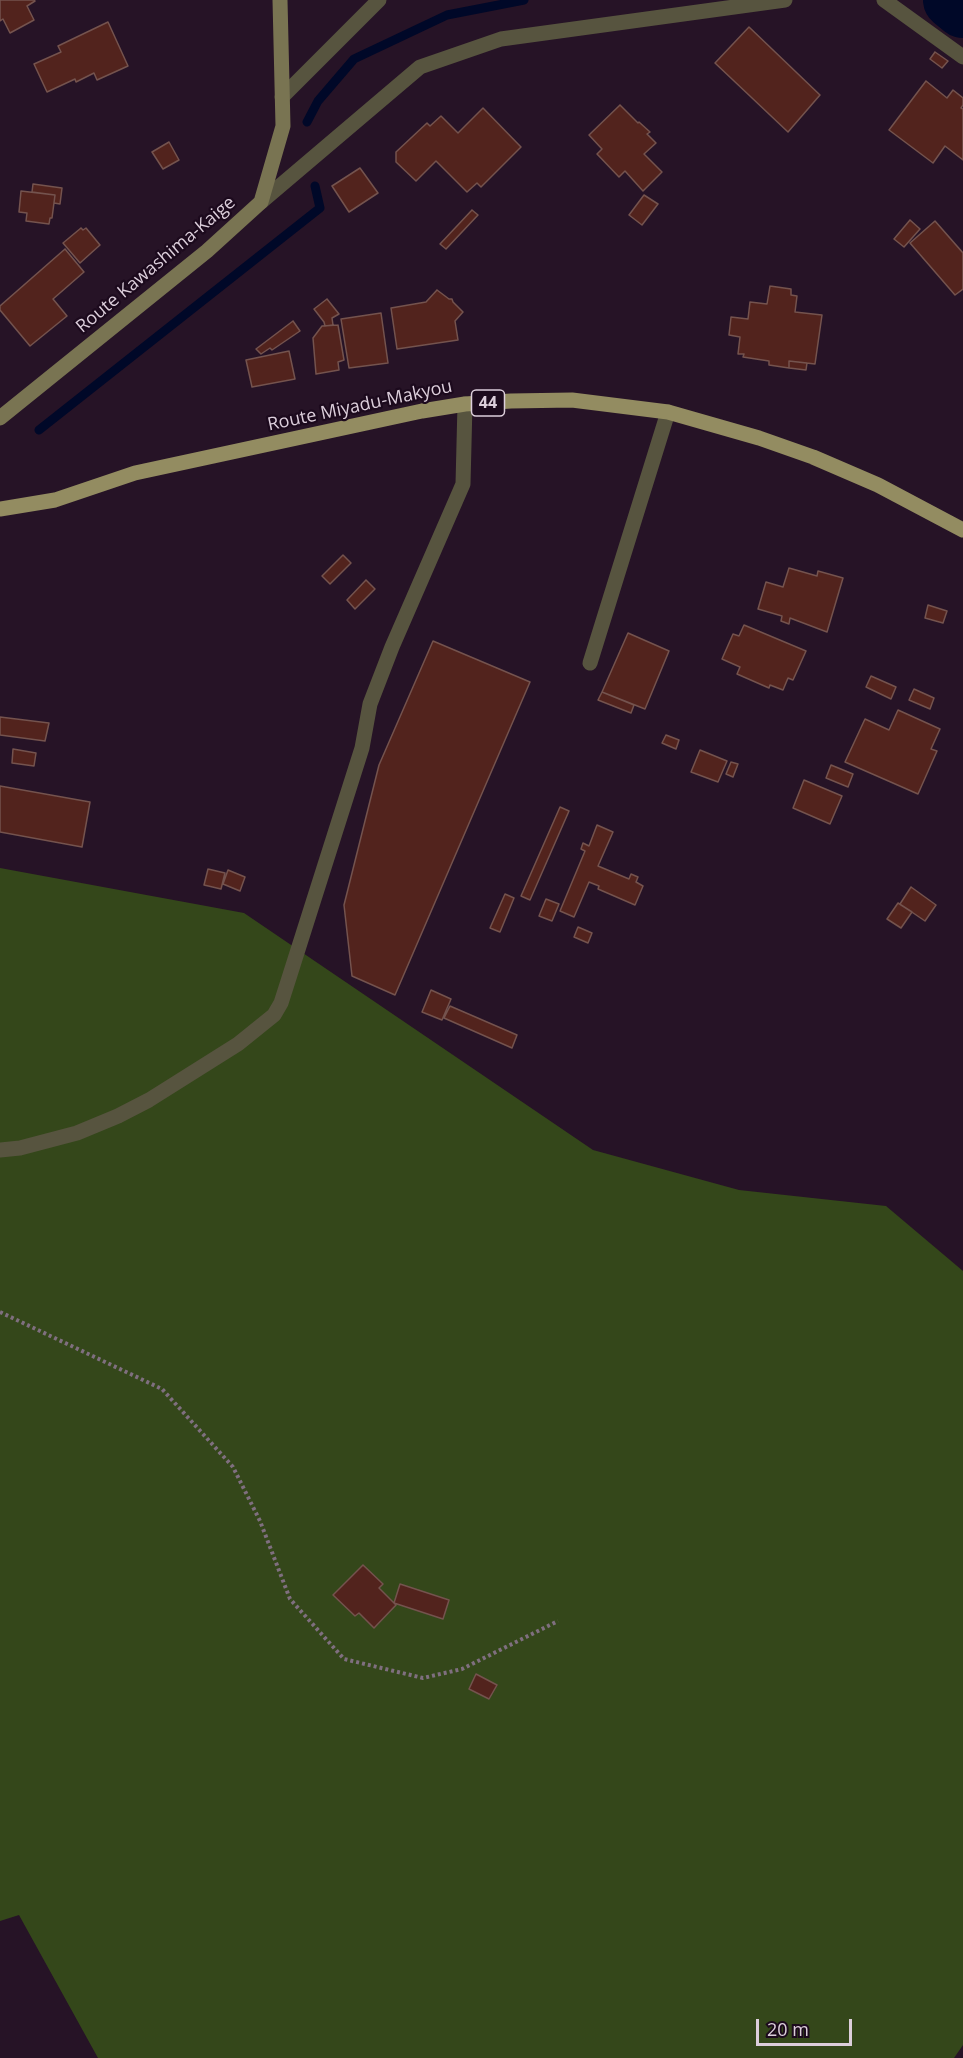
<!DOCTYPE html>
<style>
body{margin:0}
#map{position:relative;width:963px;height:2058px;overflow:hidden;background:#261326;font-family:"Open Sans",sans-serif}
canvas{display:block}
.scale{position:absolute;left:756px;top:2019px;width:96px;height:27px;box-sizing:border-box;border:3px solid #dccedb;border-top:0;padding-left:8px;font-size:18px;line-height:21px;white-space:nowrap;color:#dccedb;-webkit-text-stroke:4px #1c0a1d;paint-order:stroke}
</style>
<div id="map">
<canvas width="963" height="2058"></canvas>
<div class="scale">20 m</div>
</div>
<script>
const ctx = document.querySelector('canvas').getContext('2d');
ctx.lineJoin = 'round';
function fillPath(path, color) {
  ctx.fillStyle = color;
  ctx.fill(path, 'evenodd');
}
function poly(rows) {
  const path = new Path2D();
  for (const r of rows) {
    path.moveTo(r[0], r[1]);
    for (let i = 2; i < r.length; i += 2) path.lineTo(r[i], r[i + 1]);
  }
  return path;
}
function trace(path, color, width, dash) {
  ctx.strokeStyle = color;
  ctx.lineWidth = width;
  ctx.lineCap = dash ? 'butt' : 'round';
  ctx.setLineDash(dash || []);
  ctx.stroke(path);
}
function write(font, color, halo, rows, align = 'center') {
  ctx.font = font + ' "Open Sans",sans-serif';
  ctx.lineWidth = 4.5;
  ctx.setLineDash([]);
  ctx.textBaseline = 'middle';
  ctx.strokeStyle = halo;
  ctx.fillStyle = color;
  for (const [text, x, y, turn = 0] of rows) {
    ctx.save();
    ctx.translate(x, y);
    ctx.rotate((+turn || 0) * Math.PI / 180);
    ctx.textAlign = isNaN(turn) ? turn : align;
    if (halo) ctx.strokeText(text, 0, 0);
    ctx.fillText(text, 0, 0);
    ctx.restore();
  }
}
fillPath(poly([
 [0,868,244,913,593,1150,739,1190,886,1206,963,1271,963,2045,954,2058,98,2058,19,1915,0,1921]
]), '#34471a');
trace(poly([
 [307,122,318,101,354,59,447,15,524,0],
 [39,430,320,208,315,186]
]), '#000828', 9);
trace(poly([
 [952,0,963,9]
]), '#000828', 58);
const building = poly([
 [0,0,34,0,35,1,27,6,34,20,10,33,3,19,0,21,0,0],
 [108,22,128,66,97,80,94,73,76,82,75,79,47,92,34,64,61,52,58,46,108,22],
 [749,27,820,95,788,132,715,63,749,27],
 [935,52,948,61,942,68,930,59,935,52],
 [926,81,947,98,953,90,963,98,963,105,961,108,963,109,963,160,945,146,933,163,889,130,926,81],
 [620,105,638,123,639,122,650,132,647,134,656,143,644,154,662,172,643,191,625,171,619,177,597,154,602,149,589,135,620,105],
 [483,108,521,147,481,187,477,183,467,192,436,161,416,181,396,162,396,152,427,123,430,126,441,116,458,133,483,108],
 [169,142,179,160,163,169,152,152,169,142],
 [360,168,378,193,349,212,332,186,360,168],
 [33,184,62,188,60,204,54,203,55,195,32,192,33,184],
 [21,191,55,195,52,218,50,218,49,224,26,221,27,213,19,212,21,191],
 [644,195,658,204,642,225,629,215,644,195],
 [472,210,478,215,446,249,440,244,472,210],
 [910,220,920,229,904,247,894,239,910,220],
 [935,221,963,253,963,289,955,295,910,243,935,221],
 [81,228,83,230,86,228,100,245,80,263,63,243,81,228],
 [65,249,84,272,53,299,67,316,30,346,0,310,0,306,65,249],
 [770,286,791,289,791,295,797,296,795,312,822,315,815,364,789,361,789,368,769,365,769,361,743,357,744,354,738,354,740,337,729,335,731,317,748,319,750,302,767,304,770,286],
 [437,290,449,299,452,299,453,302,463,312,455,321,458,340,397,349,391,308,426,302,437,290],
 [327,299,339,314,332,318,333,325,325,326,324,322,314,309,327,299],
 [381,313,388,363,349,368,341,319,381,313],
 [293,321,300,331,272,350,270,348,261,354,256,349,293,321],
 [338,325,344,360,338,362,339,370,316,374,313,338,322,326,338,325],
 [289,351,295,379,252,387,246,360,289,351],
 [789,361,807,363,806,370,789,368,789,361],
 [343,555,351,563,330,584,322,576,343,555],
 [789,568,817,576,818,571,843,578,827,632,790,618,789,624,781,621,782,616,758,609,766,582,783,587,789,568],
 [366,580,375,589,355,609,347,600,366,580],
 [928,605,947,611,943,623,925,618,928,605],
 [744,625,806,651,793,680,788,678,783,690,770,685,769,688,737,674,740,667,722,659,733,634,739,636,744,625],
 [628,633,669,651,645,709,602,692,628,633],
 [433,641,530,682,395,995,352,976,344,905,379,765,433,641],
 [871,676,896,687,891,699,866,687,871,676],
 [914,689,934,698,930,709,909,700,914,689],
 [602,692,634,705,631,713,598,700,602,692],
 [898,710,940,729,931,749,937,751,918,794,845,762,865,719,889,730,898,710],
 [0,717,49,723,45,741,0,735,0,717],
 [666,735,679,740,676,749,662,743,666,735],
 [13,749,36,753,34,766,12,763,13,749],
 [700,750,727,761,718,782,691,772,700,750],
 [731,762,738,764,733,777,726,774,731,762],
 [831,765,853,774,848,787,826,778,831,765],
 [804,780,842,796,830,824,793,808,804,780],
 [0,786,90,802,82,847,0,832,0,786],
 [560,807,569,811,530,900,521,896,560,807],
 [597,825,613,832,598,866,629,879,631,874,638,877,636,882,643,886,635,905,598,889,599,886,589,882,574,917,560,911,585,851,581,849,583,843,589,846,597,825],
 [208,869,225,873,221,889,204,885,208,869],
 [228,870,245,877,240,891,223,884,228,870],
 [911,887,936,905,925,921,900,904,911,887],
 [505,894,514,898,500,932,490,928,505,894],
 [546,899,559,904,552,921,539,916,546,899],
 [898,903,912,912,901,928,887,919,898,903],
 [578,927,592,933,588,943,574,937,578,927],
 [431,990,451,999,442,1020,422,1012,431,990],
 [450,1006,517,1035,512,1048,444,1018,450,1006],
 [363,1565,383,1584,379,1588,396,1605,374,1628,359,1613,355,1616,333,1595,363,1565],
 [400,1584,449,1600,443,1619,394,1603,400,1584],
 [476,1674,497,1685,489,1699,469,1689,476,1674]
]);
fillPath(building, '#52231d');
trace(building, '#74534e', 1.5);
trace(poly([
 [0,1312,162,1389,233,1467,260,1521,290,1599,344,1659,423,1678,462,1669,558,1621]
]), '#7f6f7f', 4, [3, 3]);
trace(poly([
 [590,663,668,412]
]), '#57543f', 15);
trace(poly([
 [884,0,963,57],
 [282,97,379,0],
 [0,1150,20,1148,77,1133,118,1116,149,1100,238,1044,274,1015,281,1003,289,978,362,748,370,704,392,647,463,484,465,404]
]), '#57543f', 15);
trace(poly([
 [261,202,420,67,501,39,785,0]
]), '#57543f', 15);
trace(poly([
 [0,418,207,251,261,202,283,126,280,0]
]), '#797452', 15);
trace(poly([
 [0,509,55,500,135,473,422,411,465,404,511,401,572,400,668,412,759,438,813,457,878,485,963,530]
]), '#938c61', 15);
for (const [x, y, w] of [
 [488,403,33]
]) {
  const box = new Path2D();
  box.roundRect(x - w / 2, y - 13, w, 26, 4.5);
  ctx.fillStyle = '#1c0a1d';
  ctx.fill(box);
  trace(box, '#dccedb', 1.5);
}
write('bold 16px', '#dccedb', null, [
 ["44",488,403]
]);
write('18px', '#dccedb', '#1c0a1d', [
 ["Route Kawashima-Kaige",156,265,-40],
 ["Route Miyadu-Makyou",360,406,-12]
]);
</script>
